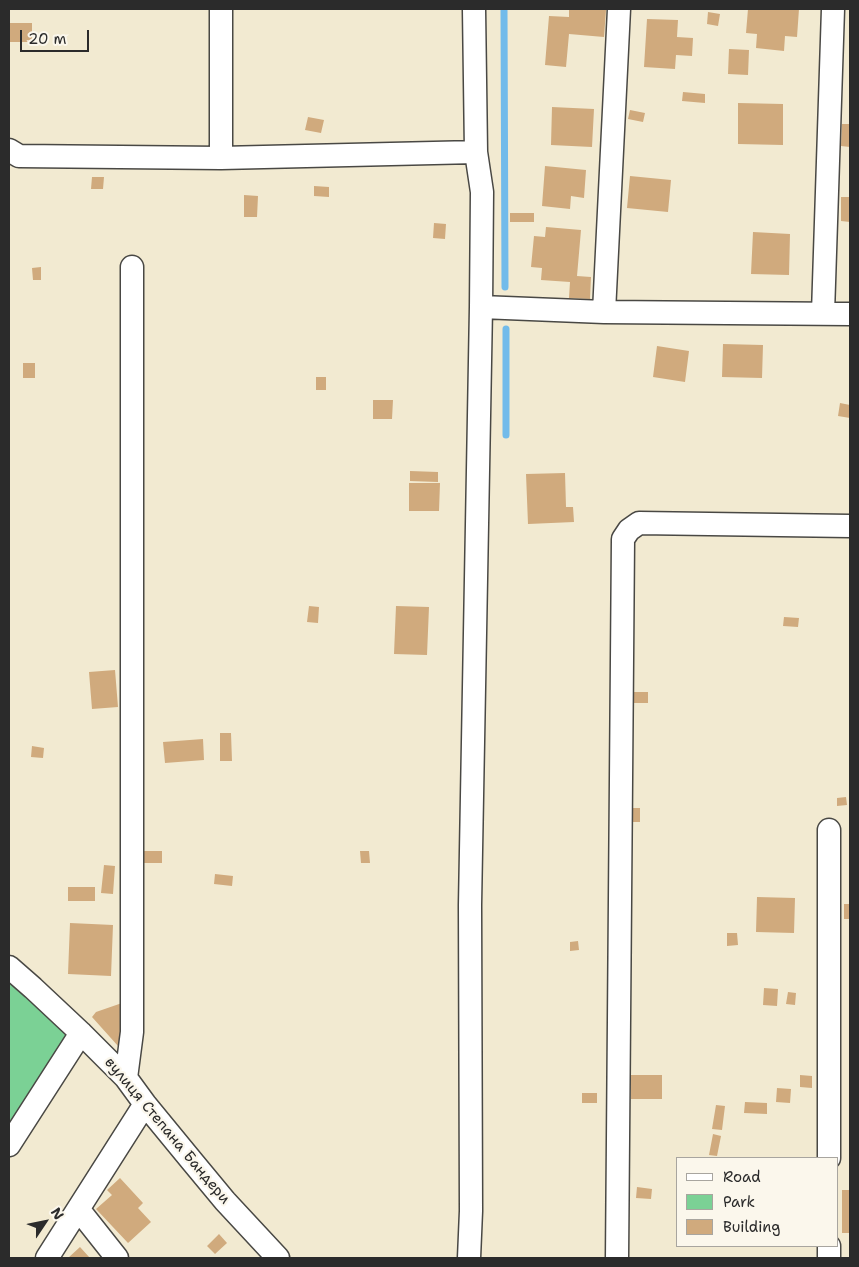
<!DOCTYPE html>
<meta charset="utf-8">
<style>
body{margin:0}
#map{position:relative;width:859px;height:1267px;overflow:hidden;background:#f2ead1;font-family:"Shantell Sans",sans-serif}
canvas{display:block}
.frame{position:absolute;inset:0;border:10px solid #2b2b2b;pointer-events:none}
.legend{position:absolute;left:676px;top:1157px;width:162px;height:90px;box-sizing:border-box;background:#fbf7ec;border:1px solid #a8a59f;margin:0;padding:6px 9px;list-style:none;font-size:15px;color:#2b2b2b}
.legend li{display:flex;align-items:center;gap:10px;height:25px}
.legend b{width:25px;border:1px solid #a8a59f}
.north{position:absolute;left:20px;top:1197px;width:50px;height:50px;-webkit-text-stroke:4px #fbf7ec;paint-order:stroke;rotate:56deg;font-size:14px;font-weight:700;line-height:20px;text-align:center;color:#2b2b2b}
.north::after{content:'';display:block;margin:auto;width:18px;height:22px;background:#2b2b2b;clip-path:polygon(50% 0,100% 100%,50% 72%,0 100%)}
.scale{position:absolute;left:20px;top:30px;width:69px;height:22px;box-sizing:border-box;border:2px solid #2b2b2b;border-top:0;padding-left:6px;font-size:15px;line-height:18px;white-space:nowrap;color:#2b2b2b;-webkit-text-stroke:4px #fbf7ec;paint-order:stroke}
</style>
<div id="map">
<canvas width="859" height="1267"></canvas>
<div class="frame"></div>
<ul class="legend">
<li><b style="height:6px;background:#fff"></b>Road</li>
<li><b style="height:14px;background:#7bd195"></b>Park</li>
<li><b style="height:14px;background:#d0aa7d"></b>Building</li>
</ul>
<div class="north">N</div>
<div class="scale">20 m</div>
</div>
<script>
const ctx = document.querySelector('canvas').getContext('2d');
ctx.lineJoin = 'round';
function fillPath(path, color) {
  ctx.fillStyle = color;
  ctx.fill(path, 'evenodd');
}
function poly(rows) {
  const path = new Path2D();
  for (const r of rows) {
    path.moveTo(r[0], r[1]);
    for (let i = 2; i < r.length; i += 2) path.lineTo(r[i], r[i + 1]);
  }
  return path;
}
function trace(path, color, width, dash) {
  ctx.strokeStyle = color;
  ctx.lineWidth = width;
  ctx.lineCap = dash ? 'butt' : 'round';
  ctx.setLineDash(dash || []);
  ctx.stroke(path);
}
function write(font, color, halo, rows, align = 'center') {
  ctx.font = font + ' "Shantell Sans",sans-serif';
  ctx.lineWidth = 4.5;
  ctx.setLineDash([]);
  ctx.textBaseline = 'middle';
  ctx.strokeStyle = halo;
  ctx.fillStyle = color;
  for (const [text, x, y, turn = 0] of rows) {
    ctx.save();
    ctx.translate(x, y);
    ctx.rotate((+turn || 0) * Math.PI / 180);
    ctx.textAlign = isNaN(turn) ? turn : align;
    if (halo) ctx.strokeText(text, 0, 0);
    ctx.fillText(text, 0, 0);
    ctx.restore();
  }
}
fillPath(poly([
 [9,979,81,1033,9,1138]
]), '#7bd195');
trace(poly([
 [504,9,505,287],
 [506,329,506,435]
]), '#72bbea', 7);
fillPath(poly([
 [569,9,606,10,604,37,569,34,566,67,545,65,549,16,569,17],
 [748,9,799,9,797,37,785,36,784,51,756,48,757,34,746,33],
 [708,12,720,14,718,26,707,24],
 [647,19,678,20,677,37,693,38,692,56,676,55,675,69,644,67],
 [9,23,32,23,32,42,9,42],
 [729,49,749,50,748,75,728,74],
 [683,92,705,94,705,103,682,101],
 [738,103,783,104,783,145,738,144],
 [552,107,594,109,592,147,551,145],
 [630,110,645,113,643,122,628,119],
 [308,117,324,120,321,133,305,130],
 [842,124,850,124,850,147,841,146],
 [545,166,586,170,584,198,571,196,570,209,542,206],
 [630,176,671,180,668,212,627,208],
 [92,177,104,177,103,189,91,189],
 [314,186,329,187,329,197,314,196],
 [244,195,258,196,257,217,244,217],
 [841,197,850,197,850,222,841,221],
 [510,213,534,213,534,222,510,222],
 [434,223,446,224,445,239,433,238],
 [546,227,581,230,577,276,591,277,590,299,569,298,570,282,541,280,542,268,531,267,534,236,545,237],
 [753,232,790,234,789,275,751,274],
 [41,267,41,280,33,280,32,268],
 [723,344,763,345,762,378,722,377],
 [657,346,689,351,685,382,653,377],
 [23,363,35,363,35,378,23,378],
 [316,377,326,377,326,390,316,390],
 [373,400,393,400,392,419,373,419],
 [840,403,850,405,850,418,838,416],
 [410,471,438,472,438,482,410,481],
 [565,473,566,507,573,507,574,522,528,524,526,474],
 [409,483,440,483,439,511,409,511],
 [309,606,319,607,318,623,307,622],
 [396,606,429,607,427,655,394,654],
 [784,617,799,618,798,627,783,626],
 [115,670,118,707,92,709,89,672],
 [634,692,648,692,648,703,634,703],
 [220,733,231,733,232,761,220,761],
 [203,739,204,760,165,763,163,742],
 [32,746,44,748,43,758,31,757],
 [846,797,847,805,837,806,837,798],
 [625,808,640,808,640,822,625,822],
 [141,851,162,851,162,863,141,863],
 [360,851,369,851,370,863,361,863],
 [104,865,115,866,113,894,101,893],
 [215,874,233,876,232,886,214,884],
 [68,887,95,887,95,901,68,901],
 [757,897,795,898,794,933,756,932],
 [844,904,850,904,850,919,844,919],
 [70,923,113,925,111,976,68,974],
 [727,933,737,933,738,945,727,946],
 [578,941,579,950,570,951,570,942],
 [764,988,778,989,777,1006,763,1005],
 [788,992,796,993,795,1005,786,1004],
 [122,1003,124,1043,118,1046,92,1017,96,1012],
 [631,1075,662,1075,662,1099,631,1099],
 [800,1075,812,1076,812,1088,800,1087],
 [777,1088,791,1089,790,1103,776,1102],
 [582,1093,597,1093,597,1103,582,1103],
 [745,1102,767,1103,767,1114,744,1113],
 [716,1105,725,1106,722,1130,712,1129],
 [713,1134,721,1136,717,1156,709,1155],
 [120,1178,143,1203,138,1208,151,1222,128,1243,96,1209,112,1195,107,1190],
 [637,1187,652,1189,651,1199,636,1198],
 [842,1190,850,1190,850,1233,842,1233],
 [219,1234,227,1243,215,1254,207,1246],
 [80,1247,90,1258,68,1258]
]), '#d0aa7d');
const minor = poly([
 [221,9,221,158],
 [9,150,19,156,221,158,476,152],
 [481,307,604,312,850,314],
 [604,312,619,9],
 [823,313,833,9],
 [9,967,33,988,81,1033,126,1078,145,1104,191,1160,225,1201,278,1258],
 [126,1078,132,1032,132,267],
 [9,1145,81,1033],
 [829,1158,829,830],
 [79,1210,117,1258],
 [47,1258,145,1104],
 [469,1258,471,1211,470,905,481,307,482,192,476,152,474,9],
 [617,1258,623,539,629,530,639,523,850,526],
 [829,1258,829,1246]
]);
trace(minor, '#494844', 25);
trace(minor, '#fff', 22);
write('15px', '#2b2b2b', '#fbf7ec', [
 ["вулиця Степана Бандери",167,1131,50]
]);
</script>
